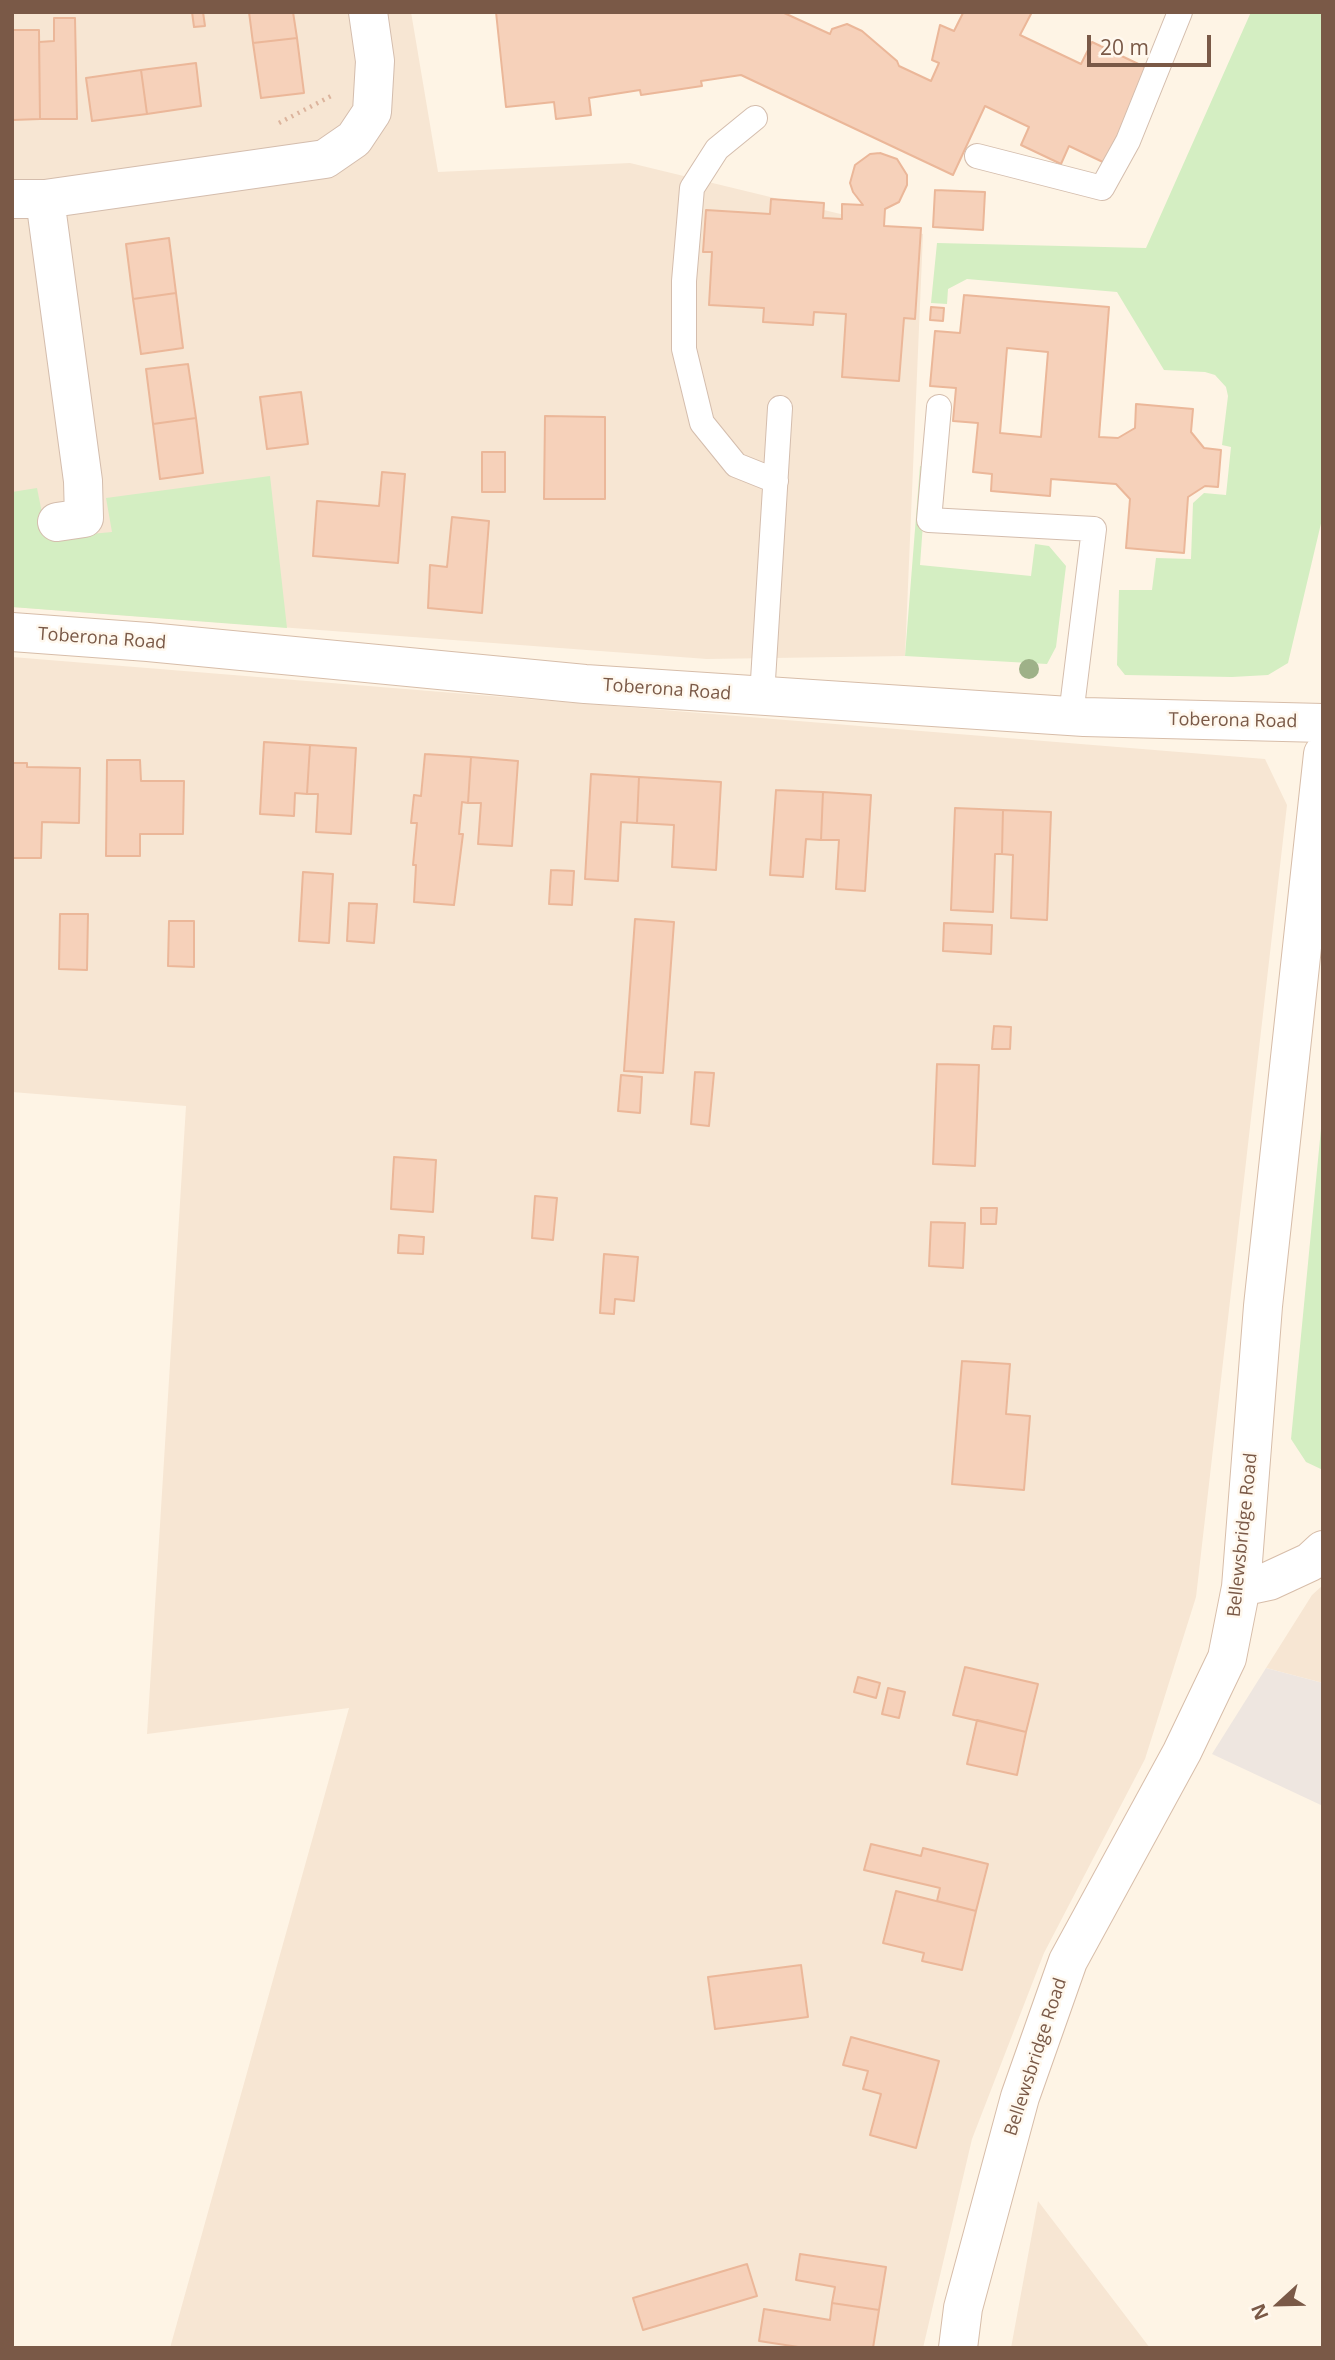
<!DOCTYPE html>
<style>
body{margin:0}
#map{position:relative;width:1335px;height:2360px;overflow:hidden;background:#fef4e5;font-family:"Open Sans",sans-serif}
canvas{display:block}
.frame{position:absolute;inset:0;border:14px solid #7a5947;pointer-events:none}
.north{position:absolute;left:1244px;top:2269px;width:70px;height:70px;-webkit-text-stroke:5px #fff8ee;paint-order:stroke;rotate:248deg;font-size:19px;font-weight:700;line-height:28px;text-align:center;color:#7a5947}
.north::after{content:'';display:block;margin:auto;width:24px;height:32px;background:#7a5947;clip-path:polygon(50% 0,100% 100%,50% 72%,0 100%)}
.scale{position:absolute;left:1087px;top:35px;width:124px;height:32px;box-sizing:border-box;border:4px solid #7a5947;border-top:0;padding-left:9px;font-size:21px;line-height:24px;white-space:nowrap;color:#7a5947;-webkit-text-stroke:5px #fff8ee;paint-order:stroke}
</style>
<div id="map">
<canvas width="1335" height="2360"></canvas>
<div class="frame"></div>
<div class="north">N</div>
<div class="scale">20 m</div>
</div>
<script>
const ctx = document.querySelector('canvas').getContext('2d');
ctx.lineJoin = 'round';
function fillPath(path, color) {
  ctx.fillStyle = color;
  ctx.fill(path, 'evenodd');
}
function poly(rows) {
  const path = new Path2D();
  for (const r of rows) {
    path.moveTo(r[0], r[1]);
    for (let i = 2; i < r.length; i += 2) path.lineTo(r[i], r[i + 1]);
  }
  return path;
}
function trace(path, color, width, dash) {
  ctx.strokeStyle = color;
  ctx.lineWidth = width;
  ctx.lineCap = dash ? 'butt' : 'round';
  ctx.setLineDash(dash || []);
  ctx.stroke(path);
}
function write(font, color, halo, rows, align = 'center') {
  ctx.font = font + ' "Open Sans",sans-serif';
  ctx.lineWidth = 5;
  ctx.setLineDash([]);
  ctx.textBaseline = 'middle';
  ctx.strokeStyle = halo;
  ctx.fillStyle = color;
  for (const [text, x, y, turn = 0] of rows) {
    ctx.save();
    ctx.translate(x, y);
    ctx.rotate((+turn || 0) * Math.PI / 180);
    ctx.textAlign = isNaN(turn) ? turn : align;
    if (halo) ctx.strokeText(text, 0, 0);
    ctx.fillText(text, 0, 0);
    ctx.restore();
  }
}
fillPath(poly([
 [12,12,411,12,438,172,630,163,923,234,905,656,707,659,12,607],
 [12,657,1265,759,1287,805,1196,1597,1145,1759,1044,1953,972,2139,923,2348,170,2348,349,1708,147,1734,186,1106,12,1092],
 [1323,1585,1323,1683,1266,1668,1312,1595],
 [1038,2201,1150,2348,1011,2348]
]), '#f7e6d3');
fillPath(poly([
 [1266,1668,1323,1683,1323,1806,1212,1754]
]), '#eee6e0');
fillPath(poly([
 [1251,12,1323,12,1323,515,1288,663,1268,675,1232,677,1125,675,1117,665,1119,590,1152,590,1156,558,1191,559,1193,503,1204,493,1226,495,1231,447,1222,445,1228,396,1226,387,1215,375,1205,372,1164,370,1117,292,967,279,948,289,947,304,931,303,937,243,1146,248],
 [920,466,927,468,920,565,1031,576,1035,544,1049,546,1066,566,1056,647,1047,664,905,656],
 [270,476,287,628,12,607,12,492,37,488,47,538,112,532,106,498],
 [1323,1108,1323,1470,1306,1462,1291,1439]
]), '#d4eec2');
const building = poly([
 [192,12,203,12,205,26,194,27,192,12],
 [249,12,293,12,297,38,253,43,249,12],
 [496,12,782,12,830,34,832,29,847,24,862,31,897,61,899,66,931,81,939,63,932,60,940,25,954,31,963,13,960,12,1032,12,1020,35,1081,64,1092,42,1149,69,1105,163,1069,146,1061,164,1021,145,1029,127,985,106,953,175,741,75,701,81,702,86,641,95,640,90,589,98,591,115,556,119,554,102,506,107,496,12],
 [54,18,75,18,77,119,40,119,39,42,54,41,54,18],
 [12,30,39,30,40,119,12,120,12,30],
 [297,38,304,93,261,98,253,43,297,38],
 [196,63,201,106,147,114,141,70,196,63],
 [141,70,147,114,92,121,86,78,141,70],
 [880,153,897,159,907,175,907,185,899,202,885,209,884,226,921,228,915,319,904,318,899,381,842,377,846,314,814,312,813,325,763,322,764,308,709,305,712,252,703,252,706,210,770,214,771,199,824,203,823,218,842,219,842,204,863,205,853,192,850,183,855,165,870,154,880,153],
 [935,190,985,192,983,230,933,227,935,190],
 [169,238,176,293,133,299,126,244,169,238],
 [176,293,183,348,141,354,133,299,176,293],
 [964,295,1109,307,1099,437,1118,438,1135,428,1136,404,1193,409,1191,432,1204,448,1221,450,1218,487,1205,486,1188,497,1184,553,1126,548,1130,499,1116,484,1051,479,1050,496,991,491,992,474,973,472,978,423,953,421,956,388,930,386,935,331,960,333,964,295],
 [1007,348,1048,352,1041,437,1000,433,1007,348],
 [931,307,944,308,943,321,930,320,931,307],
 [188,364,196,418,153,424,146,369,188,364],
 [301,392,308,444,267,449,260,397,301,392],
 [545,416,605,417,605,499,544,499,545,416],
 [196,418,203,473,160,479,153,424,196,418],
 [482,452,505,452,505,492,482,492,482,452],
 [382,472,405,474,398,563,313,556,317,501,379,506,382,472],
 [452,517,489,521,482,613,428,608,430,565,447,567,452,517],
 [264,742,310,745,307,794,295,793,294,816,260,814,264,742],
 [310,745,356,748,351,834,316,832,318,794,307,794,310,745],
 [425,754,471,757,468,803,462,802,459,834,463,834,454,905,414,902,416,865,413,865,417,823,411,823,414,795,421,796,425,754],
 [471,757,518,761,512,846,478,844,481,803,468,803,471,757],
 [107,760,140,760,141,781,184,781,183,834,140,834,140,856,106,856,107,760],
 [12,763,27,763,27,767,80,768,79,823,42,822,41,858,12,858,12,763],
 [591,774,639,777,637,823,621,822,618,881,585,879,591,774],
 [639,777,721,782,716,870,672,867,674,825,637,823,639,777],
 [776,790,823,792,821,840,806,839,803,877,770,875,776,790],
 [823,792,871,795,865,891,836,889,839,840,821,840,823,792],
 [955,808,1003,810,1002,854,995,854,993,912,951,910,955,808],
 [1003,810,1051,812,1047,920,1011,918,1013,855,1002,854,1003,810],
 [551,870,574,871,572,905,549,904,551,870],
 [303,872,333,874,329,943,299,941,303,872],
 [349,903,377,904,374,943,347,941,349,903],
 [60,914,88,914,87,970,59,969,60,914],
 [635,919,674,922,663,1073,624,1071,635,919],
 [169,921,194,921,194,967,168,966,169,921],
 [944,923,992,925,991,954,943,951,944,923],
 [994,1026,1011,1027,1010,1049,992,1049,994,1026],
 [937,1064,979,1065,975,1166,933,1164,937,1064],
 [695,1072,714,1073,709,1126,691,1124,695,1072],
 [621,1075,642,1077,640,1113,618,1111,621,1075],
 [394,1157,436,1160,433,1212,391,1209,394,1157],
 [535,1196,557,1198,553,1240,532,1238,535,1196],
 [981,1208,997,1208,996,1224,981,1224,981,1208],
 [931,1222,965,1223,963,1268,929,1266,931,1222],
 [399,1235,424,1237,423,1254,398,1253,399,1235],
 [604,1254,638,1257,634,1301,615,1299,614,1314,600,1313,604,1254],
 [962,1361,1010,1364,1006,1414,1030,1416,1024,1490,952,1484,962,1361],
 [965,1667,1038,1684,1026,1732,953,1715,965,1667],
 [858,1677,880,1683,876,1698,854,1692,858,1677],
 [888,1688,905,1692,899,1718,882,1714,888,1688],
 [977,1720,1026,1732,1017,1775,967,1764,977,1720],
 [871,1844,921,1856,923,1848,988,1864,976,1911,937,1901,940,1888,864,1870,871,1844],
 [896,1891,976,1911,962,1970,922,1961,924,1953,883,1943,896,1891],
 [801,1965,808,2017,715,2029,708,1977,801,1965],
 [851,2037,939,2061,916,2148,870,2135,881,2094,863,2089,868,2071,843,2065,851,2037],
 [800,2254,886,2267,879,2310,832,2303,835,2287,796,2280,800,2254],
 [747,2264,757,2296,643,2330,633,2298,747,2264],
 [832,2303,879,2310,873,2348,805,2348,759,2341,764,2309,830,2320,832,2303]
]);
fillPath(building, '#f6d1ba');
trace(building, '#ebb799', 2);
const lane = poly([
 [755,118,717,149,692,188,684,281,684,349,702,423,736,465,776,481],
 [977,156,1102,188,1128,141,1180,12],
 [939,407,929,520,1094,529,1071,715],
 [762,696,780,408]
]);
const street = poly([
 [12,199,45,199,325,159,354,139,372,112,375,61,368,12],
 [45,199,83,481,84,518,57,522]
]);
const secondary = poly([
 [12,632,148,642,585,684,1084,717,1323,723],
 [1241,1587,1269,1581,1310,1562,1323,1550],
 [958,2348,963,2308,1020,2097,1068,1961,1182,1752,1227,1658,1241,1587,1263,1306,1323,754]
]);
trace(lane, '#d4bdad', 26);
trace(street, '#d4bdad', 40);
trace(secondary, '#d7bda9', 40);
trace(poly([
 [279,123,333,95]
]), '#dcb49d', 4.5, [2, 5]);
trace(lane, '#fff', 24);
trace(street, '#fff', 38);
trace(secondary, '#fff', 38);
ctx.fillStyle = '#9eb188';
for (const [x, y] of [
 [1029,669]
]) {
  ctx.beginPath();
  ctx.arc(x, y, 10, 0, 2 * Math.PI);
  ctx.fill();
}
write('18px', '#7a5947', '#fff8ee', [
 ["Toberona Road",102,639,4],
 ["Toberona Road",667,690,4],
 ["Toberona Road",1233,721,1],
 ["Bellewsbridge Road",1243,1535,-84],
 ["Bellewsbridge Road",1036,2057,-72]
]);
</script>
